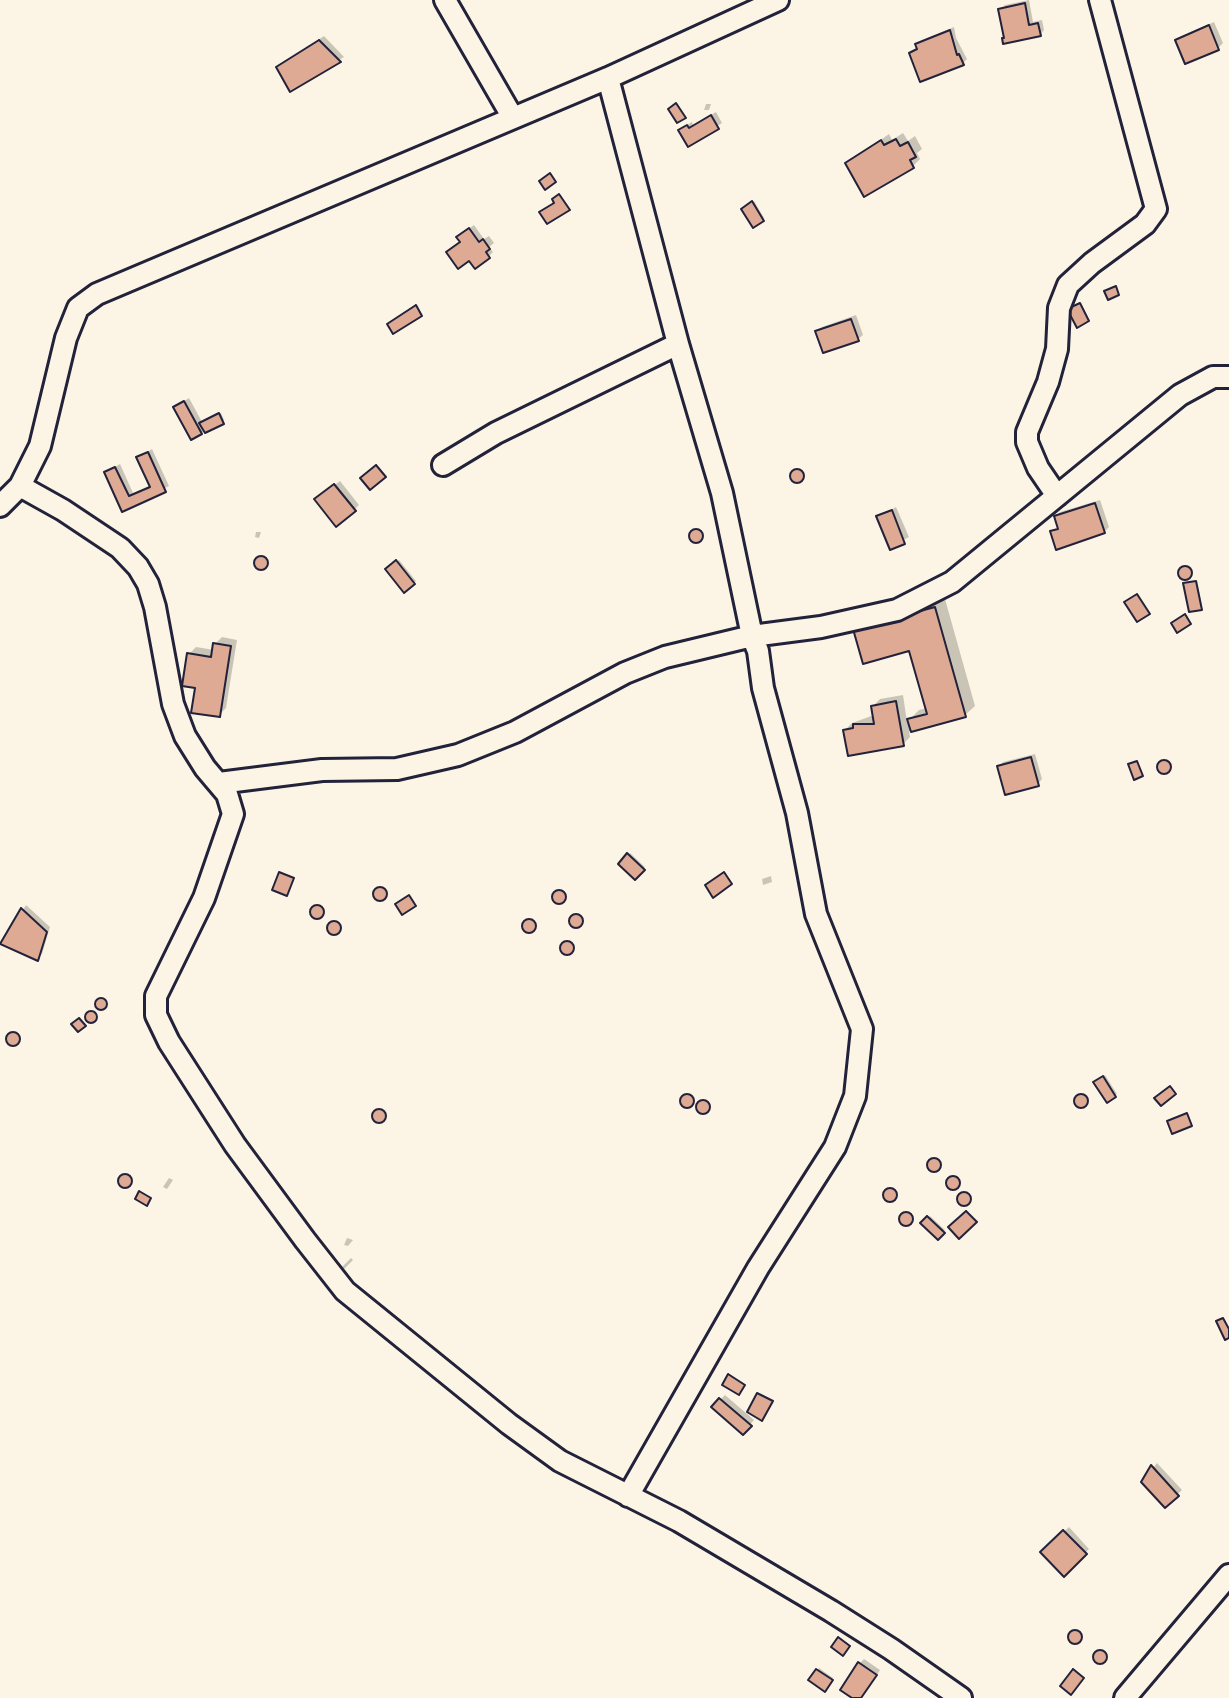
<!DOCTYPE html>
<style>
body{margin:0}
canvas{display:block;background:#fcf5e5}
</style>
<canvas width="1229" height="1698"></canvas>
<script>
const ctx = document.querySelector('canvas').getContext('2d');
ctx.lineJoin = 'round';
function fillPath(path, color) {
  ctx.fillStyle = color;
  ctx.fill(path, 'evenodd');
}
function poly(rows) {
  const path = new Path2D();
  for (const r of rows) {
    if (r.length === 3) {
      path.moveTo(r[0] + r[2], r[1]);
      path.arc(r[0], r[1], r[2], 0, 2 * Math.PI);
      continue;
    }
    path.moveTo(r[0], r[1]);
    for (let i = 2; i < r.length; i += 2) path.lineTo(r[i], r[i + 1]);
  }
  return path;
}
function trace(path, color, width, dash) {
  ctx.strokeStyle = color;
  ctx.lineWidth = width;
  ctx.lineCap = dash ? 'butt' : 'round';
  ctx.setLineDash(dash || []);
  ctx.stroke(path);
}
fillPath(poly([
 [1029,0,1033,22,1042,20,1044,30,1040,35,1006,37,1000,10,1005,5],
 [1214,22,1223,43,1218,48,1186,61,1178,40,1182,36],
 [954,27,956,38,967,59,963,63,911,53,919,47,917,44,922,40],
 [324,36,344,57,291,89,283,63],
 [706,104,711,104,709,110,704,110],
 [716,112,722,123,688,144,685,126,692,122,693,125],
 [903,133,908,141,915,136,922,149,917,153,920,159,913,166,865,194,848,163,889,134,892,140],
 [754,201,764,218,763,220,743,209],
 [474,225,484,239,489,236,494,243,489,247,493,252,489,256,470,259,462,241,463,233],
 [856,315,863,335,858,339,817,332,822,327],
 [189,398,202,422,221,413,224,420,192,438,175,407],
 [152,449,169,486,123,509,106,472,120,464,133,493,151,485,138,458],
 [798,475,5.5],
 [340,481,359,505,354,510,321,495],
 [1100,500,1109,527,1104,532,1052,532,1059,527,1056,517,1060,512],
 [896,507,909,537,891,547,878,517],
 [698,534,5],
 [256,532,261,532,259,538,255,537],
 [260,557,267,557,265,566,259,565],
 [399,560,416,581,404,591,387,569],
 [1187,571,5.5],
 [1197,580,1202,607,1201,608,1185,584],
 [945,599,975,706,965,715,909,731,910,737,903,744,845,730,852,723,874,715,873,706,880,699,903,695,907,722,919,710,927,708,911,648,865,620],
 [222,637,237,640,226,708,219,715,197,686,189,654,196,647,214,650,215,644],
 [1035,754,1042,779,1038,784,999,766,1003,762],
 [1166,765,5.5],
 [630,853,645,867,635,877,620,864],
 [771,876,772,882,763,885,762,879],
 [382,892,5],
 [560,895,5.5],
 [318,910,5.5],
 [26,905,50,927,42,954,37,958,3,943],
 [574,915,581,915,580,924,573,924],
 [533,918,535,927,529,930,526,929,525,926],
 [335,927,5],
 [566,942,572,942,571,951,563,951],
 [101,998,106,999,107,1004,99,1007,97,1003],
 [95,1010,97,1017,90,1020,88,1016],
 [17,1032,20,1040,12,1043,9,1038],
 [1105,1075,1117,1094,1107,1100,1096,1082],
 [1083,1099,5.5],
 [689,1099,5],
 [705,1106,5.5],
 [380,1115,5.5],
 [935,1164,5],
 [125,1174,131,1175,132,1181,123,1185,121,1179],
 [954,1176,958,1176,960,1182,951,1187,949,1185],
 [169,1178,173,1180,167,1189,163,1187],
 [891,1193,5.5],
 [965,1197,5],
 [905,1213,912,1213,912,1220,906,1224,903,1222],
 [930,1216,945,1230,938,1237,923,1223],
 [347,1238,353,1240,348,1246,344,1245],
 [351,1258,353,1260,344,1269,342,1267],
 [725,1395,754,1420,743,1433,713,1407],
 [1157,1463,1182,1490,1165,1506,1143,1481],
 [1069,1527,1089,1549,1064,1574,1043,1552],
 [1074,1631,1081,1631,1079,1640,1071,1640],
 [1101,1655,5.5],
 [864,1659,880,1670,863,1696,855,1698,860,1663],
 [819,1668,833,1678,827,1687,811,1680]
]), '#0003');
const building = poly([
 [1025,3,1029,25,1038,23,1041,36,1003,44,1002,38,1004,38,998,9,1025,3],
 [1209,25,1219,50,1185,64,1175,40,1209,25],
 [950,30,957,55,959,54,964,65,920,82,909,53,917,49,915,44,950,30],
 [319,40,341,62,290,92,276,67,319,40],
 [676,103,686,118,677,123,668,109,676,103],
 [711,115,719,129,688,147,678,130,687,125,689,128,711,115],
 [896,139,900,146,908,142,916,157,910,160,914,168,864,197,845,163,881,140,884,145,896,139],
 [550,173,556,182,545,190,539,181,550,173],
 [559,194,570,210,547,224,539,212,554,203,552,199,559,194],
 [752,201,764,221,753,228,741,209,752,201],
 [469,228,479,242,483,239,490,249,486,252,490,258,475,269,469,261,458,269,446,252,460,242,456,237,469,228],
 [1116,286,1119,295,1108,300,1104,291,1116,286],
 [1080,303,1089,321,1077,328,1067,309,1080,303],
 [416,305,422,316,393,334,387,324,416,305],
 [851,319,859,341,823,353,815,331,851,319],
 [184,401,202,434,191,440,173,407,184,401],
 [219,413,224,424,205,433,199,423,219,413],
 [148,452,166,492,122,512,104,472,115,467,129,496,150,487,136,457,148,452],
 [376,465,386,477,370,490,360,478,376,465],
 [797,476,7],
 [334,484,356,511,336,527,314,499,334,484],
 [1095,503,1105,533,1056,550,1050,531,1058,529,1054,516,1095,503],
 [892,510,905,544,890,550,876,516,892,510],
 [696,536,7],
 [261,563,7],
 [396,560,415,584,404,593,385,569,396,560],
 [1185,573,7],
 [1196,581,1202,610,1189,612,1183,583,1196,581],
 [1137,594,1150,614,1137,622,1124,602,1137,594],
 [935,607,966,717,911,732,907,719,927,714,909,651,863,664,853,629,935,607],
 [1185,614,1191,624,1177,633,1171,623,1185,614],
 [213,643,231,646,220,717,191,713,195,688,182,686,187,653,211,657,213,643],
 [896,701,904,746,848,756,843,730,853,728,853,724,874,724,871,706,896,701],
 [1031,757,1039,786,1005,795,997,766,1031,757],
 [1164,767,7],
 [1137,761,1143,776,1134,780,1128,764,1137,761],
 [627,853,645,870,635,880,618,864,627,853],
 [279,872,294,878,287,896,272,890,279,872],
 [724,872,732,884,713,898,705,885,724,872],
 [380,894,7],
 [559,897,7],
 [409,895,416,906,402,915,395,904,409,895],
 [317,912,7],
 [21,908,47,932,38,961,0,944,21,908],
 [576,921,7],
 [529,926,7],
 [334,928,7],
 [567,948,7],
 [101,1004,6],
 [91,1017,6],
 [79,1018,86,1026,78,1032,71,1024,79,1018],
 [13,1039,7],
 [1103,1076,1116,1097,1107,1103,1093,1082,1103,1076],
 [1170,1086,1176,1094,1161,1106,1154,1098,1170,1086],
 [1081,1101,7],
 [687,1101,7],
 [703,1107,7],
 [379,1116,7],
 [1187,1113,1192,1126,1172,1134,1167,1121,1187,1113],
 [934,1165,7],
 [125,1181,7],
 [953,1183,7],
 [890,1195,7],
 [139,1191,151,1198,147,1206,135,1199,139,1191],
 [964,1199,7],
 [966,1211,977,1222,959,1239,948,1227,966,1211],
 [906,1219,7],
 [927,1216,945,1233,938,1240,920,1223,927,1216],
 [1223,1318,1229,1329,1229,1338,1225,1340,1216,1321,1223,1318],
 [728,1374,745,1385,739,1395,722,1385,728,1374],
 [757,1393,773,1401,762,1421,747,1412,757,1393],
 [719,1398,752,1426,743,1435,711,1407,719,1398],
 [1151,1465,1179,1496,1165,1508,1141,1482,1151,1465],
 [1063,1530,1087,1554,1064,1577,1040,1552,1063,1530],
 [1075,1637,7],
 [838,1637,850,1646,843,1656,831,1647,838,1637],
 [1100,1657,7],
 [858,1662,877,1675,861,1698,852,1698,840,1690,858,1662],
 [816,1669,833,1680,825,1692,808,1680,816,1669],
 [1073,1669,1084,1678,1071,1695,1060,1686,1073,1669]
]);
fillPath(building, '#deaa93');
trace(building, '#22223b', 2);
const minor = poly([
 [445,0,513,118],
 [608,78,678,344,722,493,752,636,758,651,763,688,797,813,816,914,862,1029,855,1096,835,1147,758,1268,628,1496],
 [443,465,496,433,678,344],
 [20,486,63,510,120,548,138,567,148,584,155,607,173,704,185,736,205,768,227,794,233,814,204,898,156,996,156,1015,169,1042,235,1145,305,1240,345,1291,509,1424,560,1461,679,1521,831,1611,891,1649,961,1698],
 [1057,496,1038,468,1027,442,1027,432,1048,382,1057,349,1059,308,1068,285,1092,263,1145,224,1156,209,1100,0],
 [0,506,20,486,40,446,66,338,78,308,97,294,608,78,778,0],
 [219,783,322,770,397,769,458,755,515,732,625,673,665,657,752,636,821,627,897,610,952,582,1180,395,1213,377,1229,377],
 [1125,1698,1229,1575]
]);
trace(minor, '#22223b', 26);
trace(minor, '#fcf5e5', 20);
</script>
